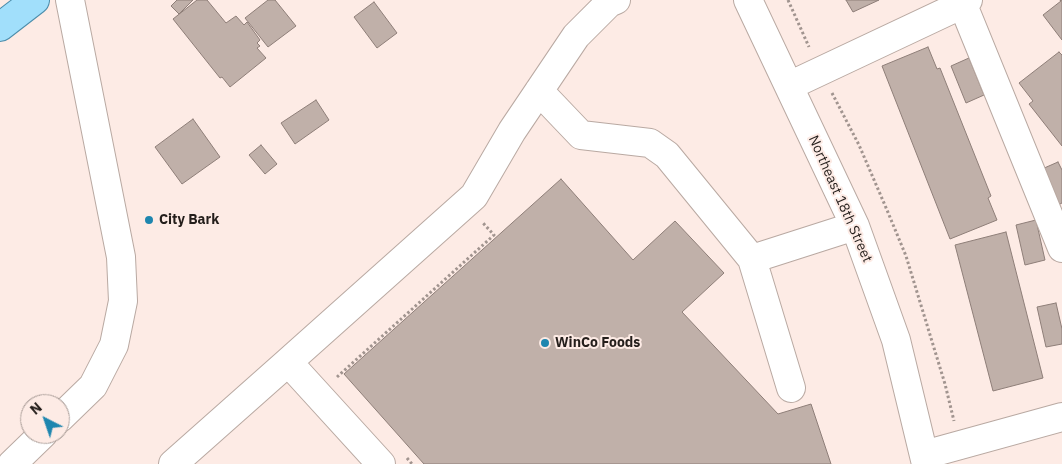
<!DOCTYPE html>
<style>
body{margin:0}
#map{position:relative;width:1062px;height:464px;overflow:hidden;background:#fdebe5;font-family:"IBM Plex Sans",sans-serif}
canvas{display:block}
.north{position:absolute;left:20px;top:394px;width:50px;height:50px;box-sizing:border-box;background:#fdebe5;border:1px solid #a69994;border-radius:50%;rotate:319deg;font-size:14px;font-weight:700;line-height:20px;text-align:center;color:#241e1b}
.north::after{content:'';display:block;margin:auto;width:18px;height:22px;background:#1e86af;clip-path:polygon(50% 0,100% 100%,50% 72%,0 100%)}
</style>
<div id="map">
<canvas width="1062" height="464"></canvas>
<div class="north">N</div>
</div>
<script>
const ctx = document.querySelector('canvas').getContext('2d');
ctx.lineJoin = 'round';
function fillPath(path, color) {
  ctx.fillStyle = color;
  ctx.fill(path, 'evenodd');
}
function poly(rows) {
  const path = new Path2D();
  for (const r of rows) {
    path.moveTo(r[0], r[1]);
    for (let i = 2; i < r.length; i += 2) path.lineTo(r[i], r[i + 1]);
  }
  return path;
}
function trace(path, color, width, dash) {
  ctx.strokeStyle = color;
  ctx.lineWidth = width;
  ctx.lineCap = dash ? 'butt' : 'round';
  ctx.setLineDash(dash || []);
  ctx.stroke(path);
}
function write(font, color, halo, rows, align = 'center') {
  ctx.font = font + ' "IBM Plex Sans",sans-serif';
  ctx.lineWidth = 4;
  ctx.setLineDash([]);
  ctx.textBaseline = 'middle';
  ctx.strokeStyle = halo;
  ctx.fillStyle = color;
  for (const [text, x, y, turn = 0] of rows) {
    ctx.save();
    ctx.translate(x, y);
    ctx.rotate((+turn || 0) * Math.PI / 180);
    ctx.textAlign = isNaN(turn) ? turn : align;
    if (halo) ctx.strokeText(text, 0, 0);
    ctx.fillText(text, 0, 0);
    ctx.restore();
  }
}
const building = poly([
 [177,0,193,0,179,14,171,6,177,0],
 [197,0,207,0,226,23,236,16,244,25,247,22,260,40,257,43,260,46,257,48,266,58,230,87,222,77,220,78,173,19,197,0],
 [268,0,275,0,296,26,268,47,245,18,268,0],
 [846,0,879,0,853,12,846,0],
 [1060,0,1062,0,1062,40,1043,15,1061,1,1060,0],
 [374,2,397,33,377,48,354,17,374,2],
 [928,47,937,69,940,68,991,196,988,198,997,220,950,239,882,66,928,47],
 [1059,52,1062,55,1062,146,1029,104,1033,101,1019,83,1059,52],
 [969,58,984,95,966,103,951,66,969,58],
 [316,100,329,120,295,144,281,123,316,100],
 [193,119,220,157,182,184,155,147,193,119],
 [261,145,277,164,265,174,249,155,261,145],
 [1058,162,1062,170,1062,203,1058,205,1042,169,1058,162],
 [561,179,633,260,675,221,724,273,682,312,778,414,811,404,831,464,424,464,344,374,561,179],
 [1036,220,1045,260,1025,265,1016,225,1036,220],
 [1006,232,1043,378,993,391,955,245,1006,232],
 [1056,303,1062,329,1062,344,1046,347,1037,307,1056,303]
]);
fillPath(building, '#c0b0a9');
trace(building, '#8e7e78', 1);
const minor = poly([
 [748,0,855,226,896,340,926,464],
 [961,0,1062,248],
 [789,86,963,4,968,0],
 [539,91,581,135,650,143,667,155,752,259,855,226],
 [752,259,791,388],
 [288,362,474,196,512,131,576,36,609,3,616,0],
 [60,418,93,386,114,345,123,301,121,257,70,0],
 [924,455,1062,417],
 [12,464,43,434],
 [173,464,288,362,381,464]
]);
const major = poly([
 [0,27,35,0]
]);
trace(minor, '#b9a9a2', 30);
trace(major, '#4c8dab', 30);
trace(poly([
 [788,0,809,47],
 [832,93,859,145,887,210,906,256,945,384,954,421],
 [337,377,494,235,483,223],
 [407,458,412,464]
]), '#a1948f', 3, [2.5, 2.5]);
trace(minor, '#fff', 28);
trace(major, '#a1dffb', 28);
for (const [x, y, r, color] of [
 [149,220,5,"#1e86af"],
 [545,343,5,"#1e86af"]
]) {
  const dot = new Path2D();
  dot.arc(x, y, r, 0, 2 * Math.PI);
  ctx.fillStyle = color;
  ctx.fill(dot);
  trace(dot, '#fdebe5', 2);
}
write('14px', '#241e1b', '#fdebe5', [
 ["Northeast 18th Street",840,199,66]
]);
write('bold 14px', '#241e1b', '#fdebe5', [
 ["City Bark",159,220],
 ["WinCo Foods",555,343]
], 'left');
</script>
